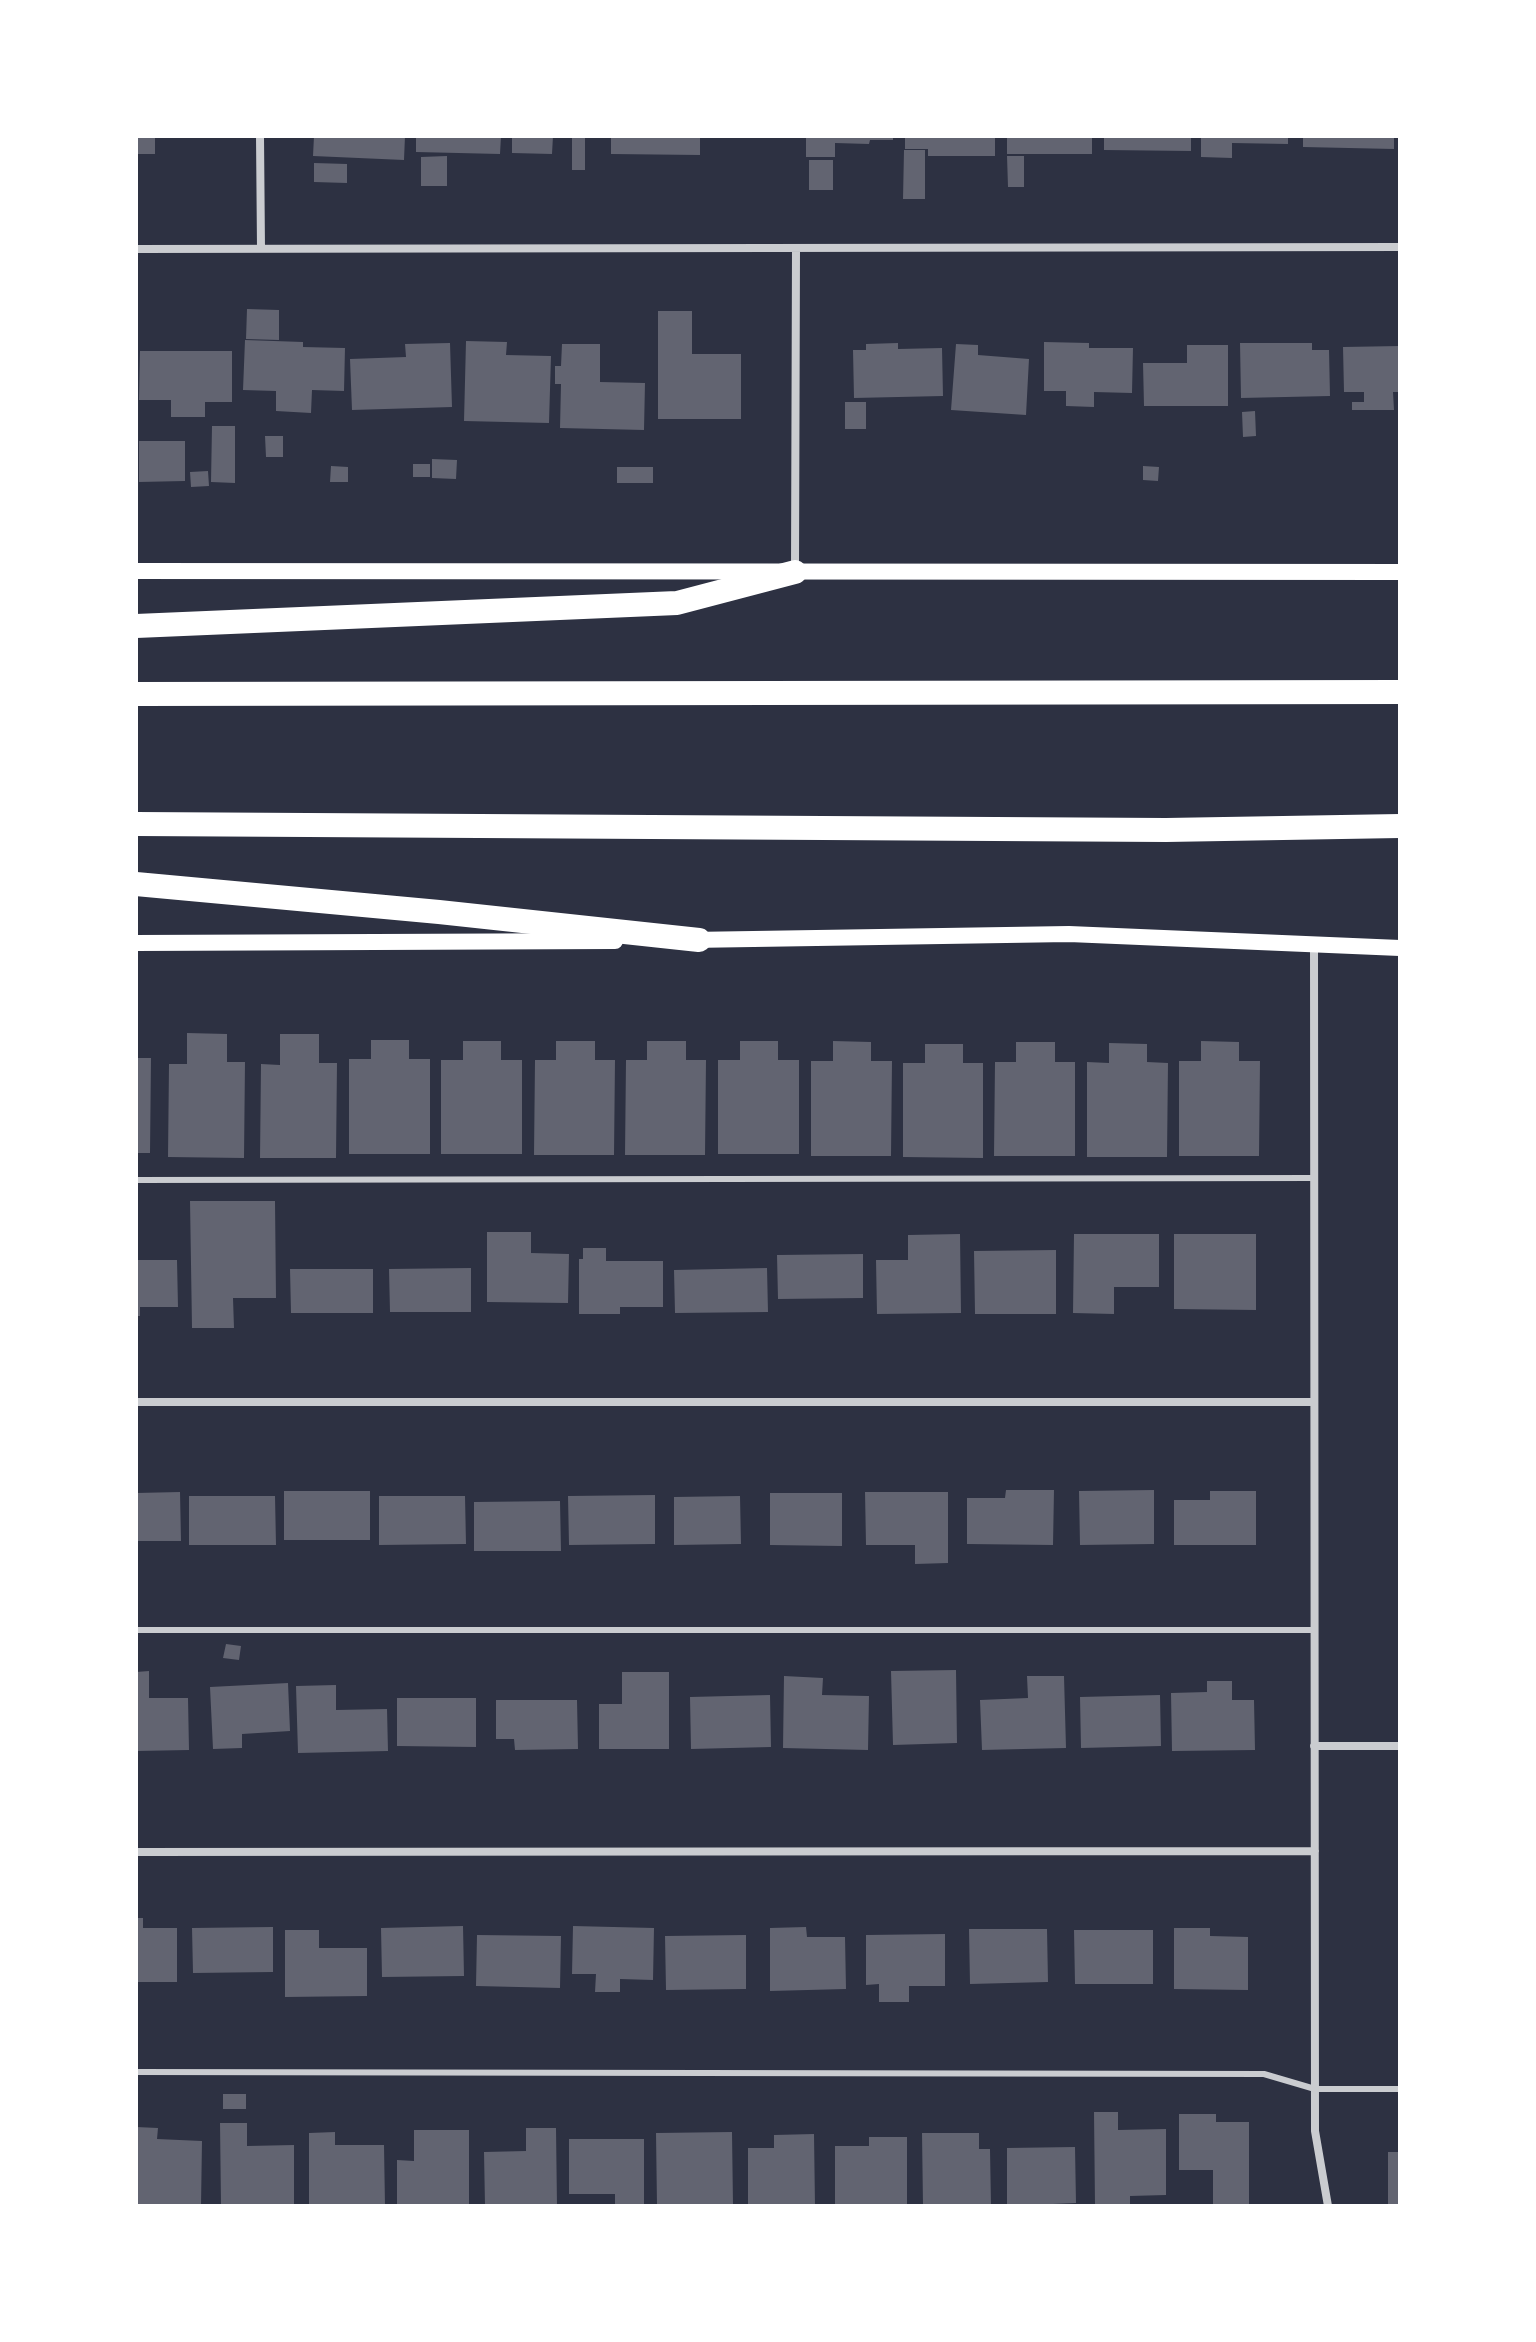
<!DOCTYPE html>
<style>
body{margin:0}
#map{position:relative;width:1536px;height:2342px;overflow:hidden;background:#2d3142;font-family:Ubuntu,sans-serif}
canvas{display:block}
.frame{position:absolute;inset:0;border:138px solid #fff;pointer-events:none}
</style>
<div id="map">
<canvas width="1536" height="2342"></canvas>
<div class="frame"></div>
</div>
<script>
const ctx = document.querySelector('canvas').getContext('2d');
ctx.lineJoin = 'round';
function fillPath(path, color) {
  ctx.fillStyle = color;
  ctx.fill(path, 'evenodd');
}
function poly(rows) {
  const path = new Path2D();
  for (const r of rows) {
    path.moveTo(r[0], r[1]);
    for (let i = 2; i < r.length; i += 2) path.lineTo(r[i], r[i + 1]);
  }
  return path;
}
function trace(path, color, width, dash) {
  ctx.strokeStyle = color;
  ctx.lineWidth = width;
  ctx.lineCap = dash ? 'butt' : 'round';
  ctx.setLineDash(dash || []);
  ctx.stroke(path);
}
fillPath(poly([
 [136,136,155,136,155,154,136,154],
 [314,136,405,136,404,160,313,156],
 [416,136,501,136,500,154,416,152],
 [512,136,553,136,552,154,512,153],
 [572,136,585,136,585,170,572,170],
 [611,136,700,136,700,155,611,154],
 [806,136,893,136,893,140,870,140,869,144,835,143,835,157,806,157],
 [905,136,995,136,995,156,928,156,928,149,905,149],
 [1007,136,1092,136,1092,154,1007,154],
 [1104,136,1191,136,1191,151,1104,150],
 [1201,136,1288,136,1288,144,1232,143,1232,158,1201,157],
 [1303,136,1394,136,1394,149,1303,147],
 [904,150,925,150,925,199,903,199],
 [447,156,447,186,421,186,421,157],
 [1007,156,1024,156,1024,187,1008,187],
 [809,160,833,160,833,190,809,190],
 [314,163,347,164,347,183,314,182],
 [247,309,279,310,279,340,246,339],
 [658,311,692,311,692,354,741,354,741,419,658,419],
 [245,340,303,342,303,347,345,348,344,391,312,390,311,413,276,411,276,391,243,390],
 [466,341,507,342,506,355,551,356,549,423,464,421],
 [1044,342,1089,343,1089,348,1133,348,1132,393,1094,392,1094,407,1066,406,1066,391,1044,391],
 [450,343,452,407,352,410,350,359,406,357,405,344],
 [898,343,898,349,942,348,943,396,854,398,853,350,866,350,866,344],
 [1240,343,1312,343,1312,350,1329,350,1330,396,1241,398],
 [562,344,600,344,600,382,645,383,644,430,560,428,561,384,555,384,555,366,561,366],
 [956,344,978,345,978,355,1029,359,1026,415,951,410],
 [1187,345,1228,345,1228,406,1144,406,1143,363,1187,363],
 [1400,346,1400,392,1393,392,1394,410,1352,410,1352,402,1364,402,1364,392,1344,392,1343,347],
 [140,351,232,351,232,402,205,402,205,417,171,417,171,400,139,400],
 [845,402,866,402,866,429,845,429],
 [1255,411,1256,436,1243,437,1242,412],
 [212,426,235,426,235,483,211,482],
 [265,436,283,436,283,457,266,457],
 [139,441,185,441,185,481,139,482],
 [432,459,457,460,456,479,432,478],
 [413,464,430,464,430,477,413,477],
 [331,466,348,467,348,482,330,482],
 [1143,466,1159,467,1158,481,1143,480],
 [617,467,653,467,653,483,617,483],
 [208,471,209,486,191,487,190,472],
 [187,1033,227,1034,227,1062,245,1062,244,1158,168,1157,169,1064,187,1064],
 [280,1034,319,1034,319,1063,337,1063,336,1158,260,1158,261,1064,280,1065],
 [371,1040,409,1040,409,1059,430,1059,430,1154,349,1154,349,1059,371,1059],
 [463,1041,501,1041,501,1060,522,1060,522,1154,441,1154,441,1060,463,1060],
 [556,1041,595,1041,595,1060,615,1060,614,1155,534,1155,535,1060,556,1060],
 [647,1041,686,1041,686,1060,706,1060,705,1155,625,1155,626,1060,647,1060],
 [740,1041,778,1041,778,1060,799,1060,799,1154,718,1154,718,1060,740,1060],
 [833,1041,871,1042,871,1061,892,1061,891,1156,811,1156,811,1061,833,1061],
 [1201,1041,1239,1042,1239,1061,1260,1061,1259,1156,1179,1156,1179,1061,1201,1061],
 [1016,1042,1055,1042,1055,1062,1075,1062,1075,1156,994,1156,995,1062,1016,1062],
 [1109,1043,1147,1044,1147,1062,1168,1063,1167,1157,1087,1157,1087,1062,1109,1063],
 [925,1044,963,1044,963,1063,983,1063,983,1158,903,1157,903,1063,925,1063],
 [136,1058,151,1058,150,1153,136,1153],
 [190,1201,275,1201,276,1298,233,1298,234,1328,192,1328],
 [487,1232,531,1232,531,1253,569,1254,568,1303,487,1302],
 [960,1234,961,1313,877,1314,876,1260,908,1260,908,1235],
 [1074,1234,1159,1234,1159,1287,1114,1287,1114,1314,1073,1313],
 [1174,1234,1256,1234,1256,1310,1174,1309],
 [583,1248,606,1248,606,1261,663,1261,663,1307,620,1307,620,1314,579,1314,579,1259,583,1259],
 [1056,1250,1056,1314,975,1314,974,1251],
 [863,1254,863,1298,778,1299,777,1255],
 [136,1260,177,1260,178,1307,140,1307,140,1316,136,1316],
 [471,1268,471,1312,390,1312,389,1269],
 [767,1268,768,1312,675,1313,674,1270],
 [290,1269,373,1269,373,1313,291,1313],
 [1006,1490,1054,1490,1053,1545,967,1544,967,1498,1005,1498],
 [1154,1490,1154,1544,1080,1545,1079,1491],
 [284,1491,370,1491,370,1540,284,1540],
 [1210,1491,1256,1491,1256,1545,1174,1545,1174,1500,1210,1500],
 [180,1492,181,1541,136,1541,136,1493],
 [865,1492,948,1492,948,1563,915,1564,915,1545,866,1545],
 [770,1493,842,1493,842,1546,770,1545],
 [655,1495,655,1544,569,1545,568,1496],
 [189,1496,275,1496,276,1545,189,1545],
 [379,1496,465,1496,466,1544,379,1545],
 [740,1496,741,1544,674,1545,674,1497],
 [560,1501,561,1551,474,1551,474,1502],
 [226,1644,241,1646,239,1660,223,1658],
 [956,1670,957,1743,893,1745,891,1671],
 [149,1671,149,1698,188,1698,189,1750,136,1751,136,1672],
 [622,1672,669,1672,669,1749,599,1749,599,1704,622,1704],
 [784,1676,823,1678,822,1695,869,1696,868,1750,783,1748],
 [1027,1676,1064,1676,1066,1748,982,1750,980,1700,1028,1698],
 [1207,1681,1232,1681,1232,1700,1254,1700,1255,1750,1172,1751,1171,1693,1207,1692],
 [288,1683,290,1731,242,1734,242,1748,213,1749,210,1687],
 [336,1685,336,1710,387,1709,388,1751,298,1753,296,1686],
 [770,1695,771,1747,691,1749,690,1697],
 [1160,1695,1161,1746,1081,1748,1080,1697],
 [397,1698,476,1698,476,1747,397,1746],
 [496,1700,577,1700,578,1749,515,1750,514,1739,496,1739],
 [136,1918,143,1918,143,1928,177,1928,177,1982,136,1982],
 [463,1926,464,1976,382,1977,381,1928],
 [573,1926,654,1928,653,1980,620,1979,620,1992,595,1992,596,1974,572,1974],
 [273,1927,273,1972,193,1973,192,1928],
 [806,1927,807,1937,845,1937,846,1989,770,1991,770,1928],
 [1174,1928,1210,1928,1210,1936,1248,1937,1248,1990,1174,1989],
 [969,1929,1047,1929,1048,1982,970,1984],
 [285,1930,319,1930,319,1948,367,1948,367,1996,285,1997],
 [1074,1930,1153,1930,1153,1984,1075,1984],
 [945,1934,945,1986,909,1986,909,2002,879,2002,879,1984,866,1985,866,1935],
 [477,1935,561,1936,560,1988,476,1986],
 [746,1935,746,1989,666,1990,665,1936],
 [223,2094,246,2094,246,2109,223,2109],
 [1094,2112,1118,2112,1118,2130,1166,2129,1166,2195,1130,2196,1130,2206,1095,2206],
 [1179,2114,1216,2114,1216,2122,1249,2122,1249,2205,1213,2205,1213,2170,1179,2170],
 [220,2123,247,2123,247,2146,294,2145,294,2206,221,2206],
 [136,2127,158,2128,157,2139,202,2141,201,2206,136,2206],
 [526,2128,556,2128,557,2206,485,2206,484,2152,526,2151],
 [414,2130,469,2130,469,2206,397,2206,397,2160,414,2161],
 [335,2132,335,2145,384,2145,385,2206,309,2206,309,2133],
 [732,2132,733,2205,657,2206,656,2133],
 [922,2133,979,2133,979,2149,990,2149,991,2206,923,2206],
 [814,2134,815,2206,748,2206,748,2148,774,2148,774,2135],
 [869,2137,907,2137,907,2206,835,2206,835,2146,869,2146],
 [569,2139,644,2139,644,2206,615,2206,615,2194,569,2194],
 [1075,2147,1076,2203,1007,2206,1007,2148],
 [1388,2152,1400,2152,1400,2206,1388,2206]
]), '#626471');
trace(poly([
 [136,1180,1313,1178],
 [136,1630,1313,1630],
 [136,2072,1264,2074,1315,2089,1400,2089]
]), '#caccd0', 6);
trace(poly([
 [260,136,261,249],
 [136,249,1400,247],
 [795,568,796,249],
 [1314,945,1315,2131,1328,2206],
 [136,1402,1313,1402],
 [1314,1746,1400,1746],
 [136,1852,1315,1851]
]), '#caccd0', 8);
trace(poly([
 [136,571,1400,572],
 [690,940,1069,934,1400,948],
 [136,943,615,941]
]), '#fff', 16);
trace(poly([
 [136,626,677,603,795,572],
 [136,694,1400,692],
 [136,824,1166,830,1400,826],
 [136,884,439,912,699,940]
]), '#fff', 24);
</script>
